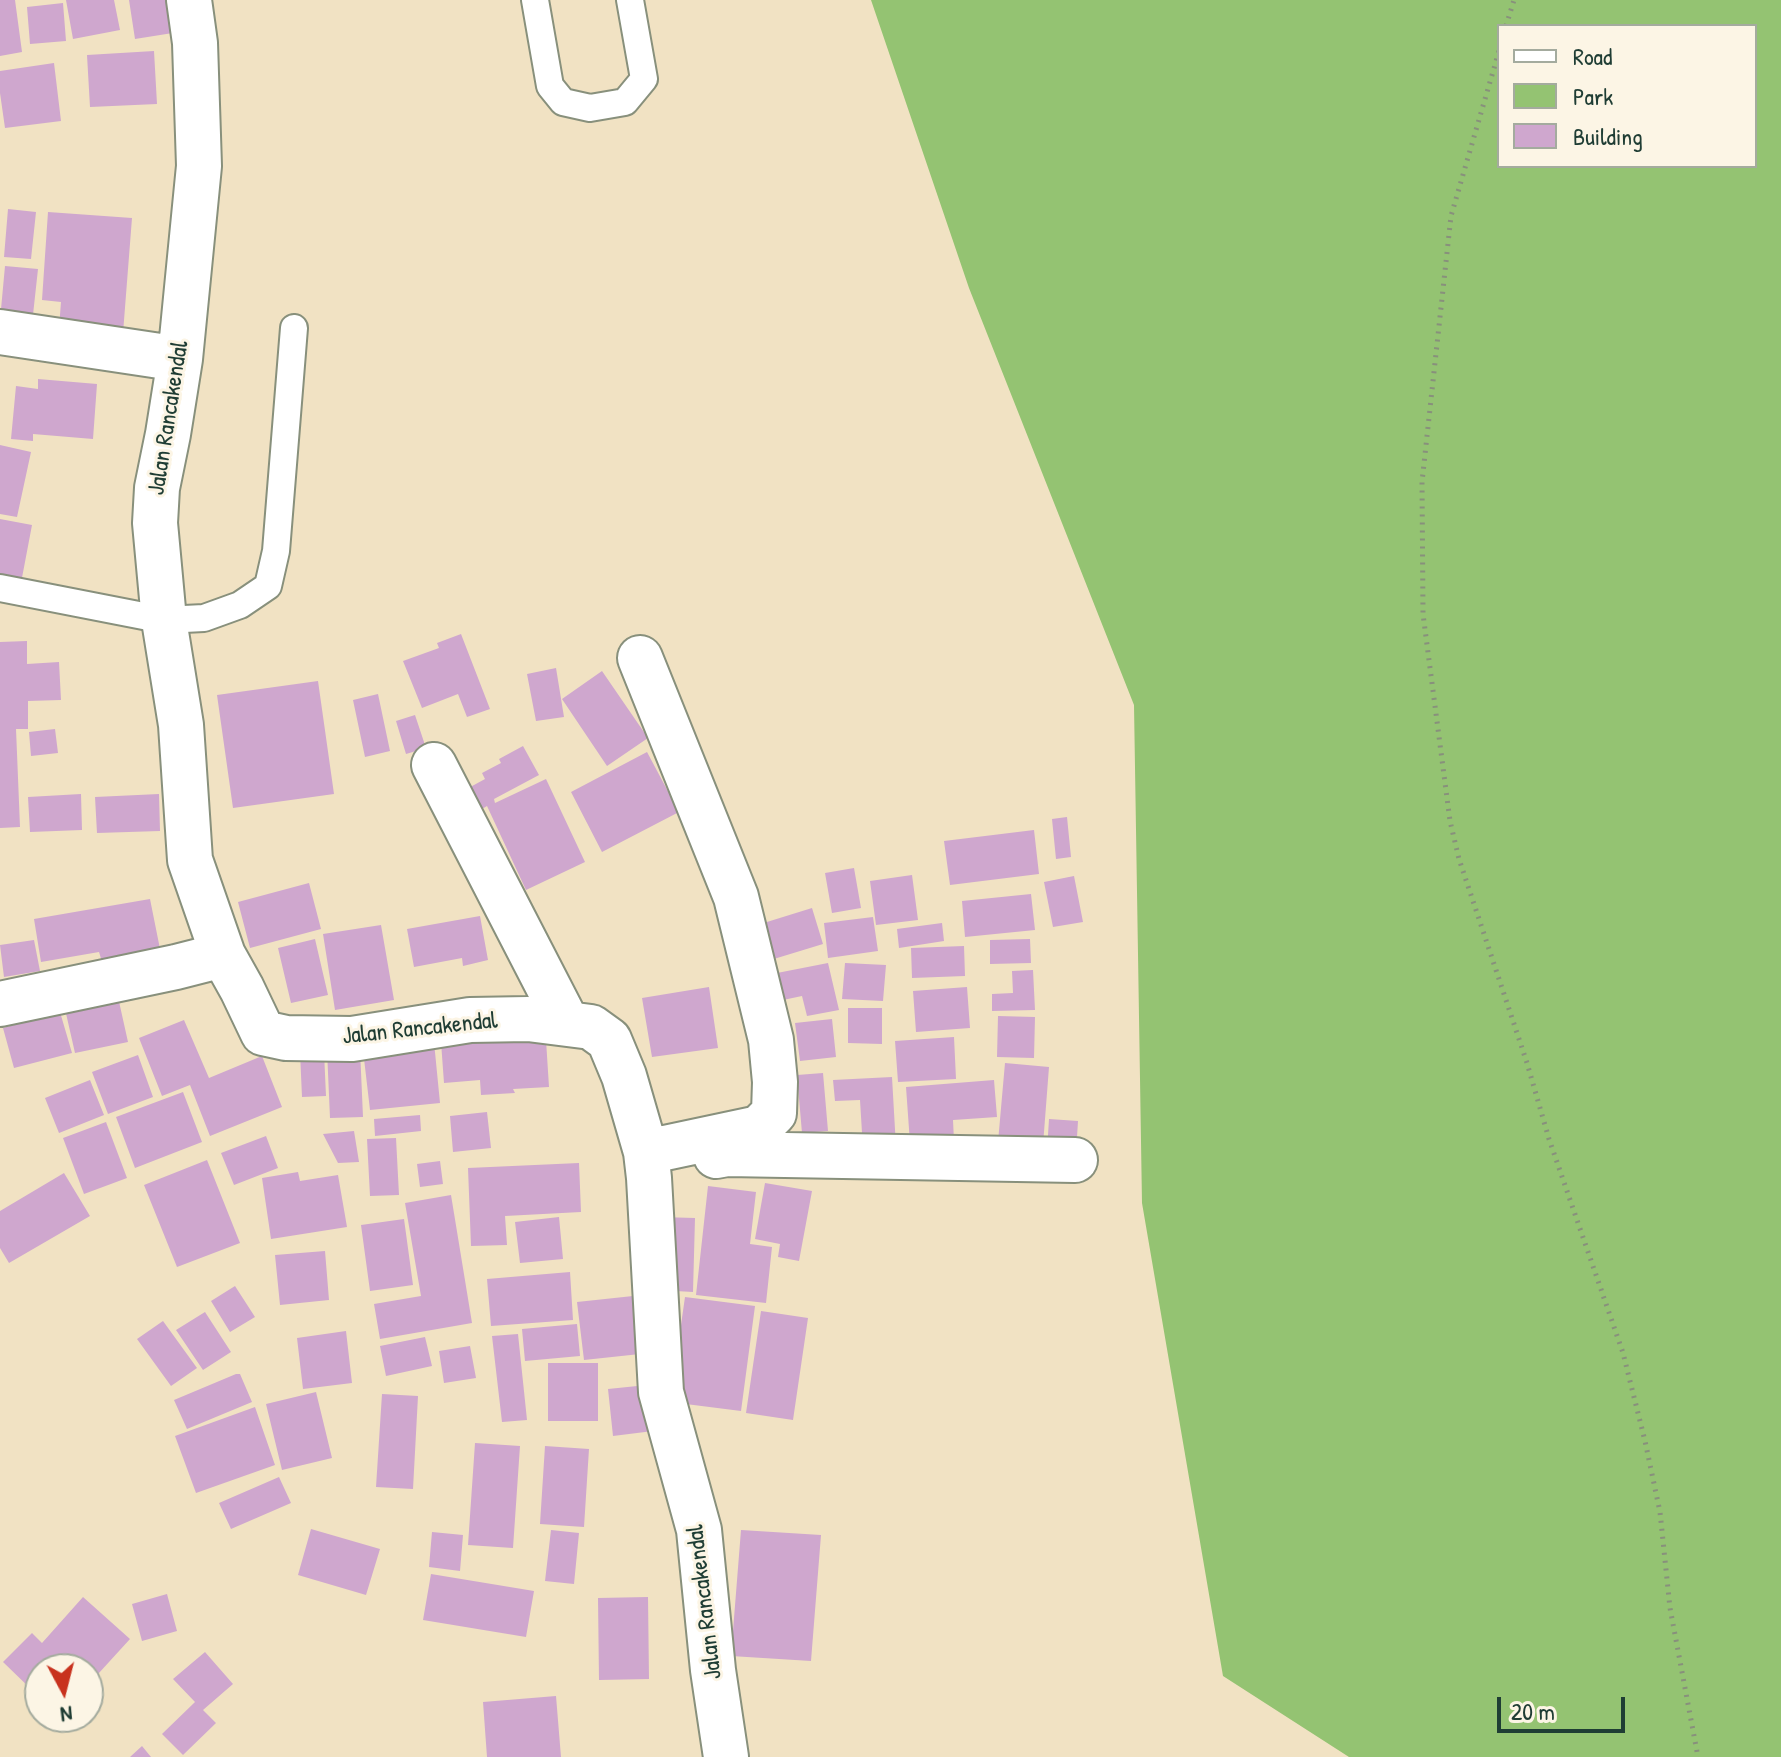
<!DOCTYPE html>
<style>
body{margin:0}
#map{position:relative;width:1781px;height:1757px;overflow:hidden;background:#f1e2c3;font-family:"Patrick Hand",sans-serif}
canvas{display:block}
.legend{position:absolute;left:1497px;top:24px;width:260px;height:144px;box-sizing:border-box;background:#fcf5e5;border:2px solid #a4ab9e;margin:0;padding:10px 14px;list-style:none;font-size:24px;color:#1f3d34}
.legend li{display:flex;align-items:center;gap:16px;height:40px}
.legend b{width:40px;border:2px solid #a4ab9e}
.north{position:absolute;left:24px;top:1653px;width:80px;height:80px;box-sizing:border-box;background:#fcf5e5;border:2px solid #a4ab9e;border-radius:50%;rotate:173deg;font-size:22px;font-weight:700;line-height:32px;text-align:center;color:#1f3d34}
.north::after{content:'';display:block;margin:auto;width:28px;height:36px;background:#c8321e;clip-path:polygon(50% 0,100% 100%,50% 72%,0 100%)}
.scale{position:absolute;left:1497px;top:1697px;width:128px;height:36px;box-sizing:border-box;border:4px solid #1f3d34;border-top:0;padding-left:10px;font-size:24px;line-height:28px;white-space:nowrap;color:#1f3d34;-webkit-text-stroke:6px #fcf5e5;paint-order:stroke}
</style>
<div id="map">
<canvas width="1781" height="1757"></canvas>
<ul class="legend">
<li><b style="height:10px;background:#fff"></b>Road</li>
<li><b style="height:22px;background:#94c372"></b>Park</li>
<li><b style="height:22px;background:#cfa7ce"></b>Building</li>
</ul>
<div class="north">N</div>
<div class="scale">20 m</div>
</div>
<script>
const ctx = document.querySelector('canvas').getContext('2d');
ctx.lineJoin = 'round';
function fillPath(path, color) {
  ctx.fillStyle = color;
  ctx.fill(path, 'evenodd');
}
function poly(rows) {
  const path = new Path2D();
  for (const r of rows) {
    path.moveTo(r[0], r[1]);
    for (let i = 2; i < r.length; i += 2) path.lineTo(r[i], r[i + 1]);
  }
  return path;
}
function trace(path, color, width, dash) {
  ctx.strokeStyle = color;
  ctx.lineWidth = width;
  ctx.lineCap = dash ? 'butt' : 'round';
  ctx.setLineDash(dash || []);
  ctx.stroke(path);
}
function write(font, color, halo, rows, align = 'center') {
  ctx.font = font + ' "Patrick Hand",sans-serif';
  ctx.lineWidth = 6;
  ctx.setLineDash([]);
  ctx.textBaseline = 'middle';
  ctx.strokeStyle = halo;
  ctx.fillStyle = color;
  for (const [text, x, y, turn = 0] of rows) {
    ctx.save();
    ctx.translate(x, y);
    ctx.rotate((+turn || 0) * Math.PI / 180);
    ctx.textAlign = isNaN(turn) ? turn : align;
    if (halo) ctx.strokeText(text, 0, 0);
    ctx.fillText(text, 0, 0);
    ctx.restore();
  }
}
fillPath(poly([
 [871,0,1781,0,1781,1757,1349,1757,1223,1676,1142,1203,1134,705,969,288],
 [1499,26,1755,26,1755,166,1499,166]
]), '#94c372');
fillPath(poly([
 [0,0,15,0,22,52,0,56],
 [66,0,114,0,120,30,73,39],
 [129,0,174,0,179,32,135,39],
 [63,3,66,41,30,44,27,7],
 [154,51,157,104,90,107,87,55],
 [54,63,61,121,5,128,0,93,0,71],
 [8,209,36,212,31,259,4,257],
 [48,212,132,218,123,333,59,328,61,302,42,300],
 [5,266,38,269,31,333,0,320],
 [38,379,97,384,93,439,33,434,33,441,11,439,16,386,38,389],
 [0,445,31,452,17,517,0,514],
 [0,519,32,525,21,583,0,579],
 [461,634,490,709,467,717,458,694,422,708,403,661,439,648,437,643],
 [27,641,27,664,59,662,61,700,28,701,28,729,16,729,20,827,0,828,0,642],
 [556,668,564,717,536,721,527,674],
 [602,671,648,738,607,766,562,699],
 [318,681,334,794,233,808,217,695],
 [378,694,390,751,365,757,353,700],
 [415,715,426,748,406,754,396,721],
 [55,729,58,753,31,756,29,732],
 [523,746,539,775,494,799,495,803,546,779,585,862,526,890,487,806,475,813,463,791,485,779,482,773,501,763,499,759],
 [647,752,679,812,602,852,571,792],
 [81,794,82,830,30,832,28,797],
 [159,794,160,831,97,833,95,797],
 [1067,817,1071,857,1056,859,1052,819],
 [1034,830,1039,874,950,885,944,841],
 [854,868,861,908,832,913,825,873],
 [912,875,918,920,876,925,870,881],
 [1074,876,1083,922,1053,927,1044,882],
 [309,883,321,929,250,948,238,902],
 [1031,894,1035,930,965,937,962,901],
 [150,899,161,954,103,965,99,952,41,962,34,919],
 [812,908,823,944,764,962,754,926],
 [480,916,488,960,463,966,462,958,414,967,407,929],
 [873,917,878,951,828,958,824,923],
 [942,923,944,941,899,948,897,929],
 [381,925,394,1000,335,1010,323,934],
 [315,939,328,995,291,1003,278,948],
 [1030,939,1031,963,990,964,990,940],
 [34,940,40,971,4,977,0,945],
 [964,946,965,976,912,978,911,948],
 [828,963,839,1010,807,1016,802,996,783,1000,777,973],
 [845,963,886,965,883,1001,842,999],
 [1033,970,1035,1010,992,1011,992,994,1013,993,1012,971],
 [709,987,718,1048,652,1057,642,998],
 [967,987,970,1028,916,1032,913,991],
 [118,997,128,1042,75,1053,65,1009],
 [848,1008,882,1008,882,1044,848,1043],
 [60,1012,72,1053,14,1068,3,1028],
 [998,1016,1035,1017,1034,1058,997,1057],
 [832,1019,836,1057,800,1061,795,1023],
 [184,1020,209,1078,262,1056,282,1107,210,1136,190,1085,162,1096,139,1038],
 [509,1036,511,1042,546,1040,549,1087,513,1089,515,1093,481,1095,480,1080,444,1083,441,1042],
 [954,1037,956,1079,898,1082,895,1041],
 [434,1042,440,1103,370,1110,363,1050],
 [360,1049,363,1117,330,1118,327,1050],
 [300,1052,324,1052,326,1096,302,1097],
 [138,1055,153,1097,108,1114,92,1072],
 [1005,1063,1049,1067,1043,1145,998,1142],
 [823,1073,828,1131,802,1133,797,1075],
 [892,1077,896,1147,863,1149,860,1100,835,1101,833,1080],
 [90,1080,104,1115,59,1133,45,1098],
 [994,1080,997,1117,953,1120,954,1141,910,1143,906,1087],
 [183,1092,202,1142,135,1168,116,1117],
 [487,1112,491,1148,453,1152,450,1116],
 [420,1115,421,1131,375,1136,374,1119],
 [1049,1119,1078,1121,1076,1153,1047,1151],
 [106,1122,127,1178,84,1194,63,1138],
 [354,1131,359,1162,338,1163,323,1134],
 [266,1136,278,1168,234,1185,221,1153],
 [396,1138,399,1195,370,1196,367,1139],
 [207,1160,240,1243,177,1267,144,1185],
 [440,1161,443,1184,420,1187,417,1164],
 [579,1163,581,1212,505,1216,507,1245,471,1246,468,1168],
 [298,1172,300,1181,338,1175,347,1227,271,1239,262,1178],
 [64,1173,90,1216,9,1263,0,1248,0,1211],
 [765,1183,812,1191,799,1261,778,1257,780,1244,755,1239],
 [708,1186,756,1192,750,1244,772,1247,766,1303,696,1295],
 [451,1195,472,1323,380,1339,374,1304,421,1296,405,1203],
 [559,1217,563,1259,520,1263,515,1222],
 [660,1217,695,1218,693,1292,658,1290],
 [404,1219,413,1285,370,1291,361,1225],
 [325,1251,329,1300,280,1305,275,1255],
 [570,1272,573,1320,491,1326,487,1279],
 [235,1286,255,1317,230,1332,211,1301],
 [633,1296,640,1354,584,1360,577,1302],
 [685,1297,755,1306,741,1411,670,1402],
 [761,1311,808,1318,793,1420,746,1413],
 [205,1312,231,1352,203,1370,176,1330],
 [163,1321,197,1368,171,1386,137,1339],
 [577,1324,580,1356,525,1361,522,1329],
 [346,1331,352,1383,303,1389,297,1338],
 [518,1334,527,1420,502,1422,492,1336],
 [425,1337,432,1366,386,1376,380,1346],
 [470,1346,476,1378,444,1383,439,1351],
 [548,1363,598,1363,598,1421,548,1421],
 [236,1374,240,1374,252,1402,187,1429,174,1400],
 [647,1385,653,1431,613,1436,608,1389],
 [316,1392,332,1458,282,1470,266,1404],
 [382,1394,418,1396,413,1489,376,1487],
 [255,1407,275,1465,196,1493,175,1436],
 [475,1443,520,1446,513,1548,468,1545],
 [545,1446,589,1449,584,1527,540,1524],
 [279,1477,291,1503,231,1529,219,1503],
 [311,1529,380,1549,366,1595,298,1575],
 [551,1530,579,1533,574,1584,545,1581],
 [741,1530,821,1535,811,1661,731,1656],
 [432,1532,463,1535,460,1571,429,1567],
 [431,1574,534,1591,526,1637,423,1620],
 [167,1594,177,1631,142,1641,132,1604],
 [83,1597,130,1639,88,1685,88,1669,71,1669,56,1655,64,1664,59,1669,40,1669,40,1688,35,1693,3,1662,32,1633,42,1643],
 [648,1597,649,1679,599,1680,598,1598],
 [205,1652,233,1684,203,1710,216,1723,183,1755,162,1734,195,1702,173,1679],
 [556,1696,561,1757,487,1757,483,1702],
 [142,1746,151,1757,130,1757]
]), '#cfa7ce');
const lane = poly([
 [535,0,550,86,563,102,590,108,625,102,644,79,630,0],
 [0,588,164,620,204,618,240,605,268,586,276,551,294,328]
]);
const street = poly([
 [189,0,195,43,199,166,180,359,168,434,157,488,155,523,164,620,181,725,190,860,223,955,242,989,263,1033,286,1038,352,1039,470,1020,528,1019,591,1027,609,1040,624,1076,646,1152,649,1178,661,1392,699,1530,713,1670,726,1757],
 [0,332,180,359],
 [640,658,736,897,771,1040,775,1082,774,1113,759,1128,646,1152],
 [434,765,567,1023],
 [0,1004,176,967,223,955],
 [716,1156,727,1154,1075,1160]
]);
trace(lane, '#88907c', 30);
trace(street, '#88907c', 48);
trace(poly([
 [1506,26,1514,0],
 [1499,51,1451,216,1422,482,1423,614,1450,821,1459,859,1527,1063,1549,1139,1623,1353,1645,1441,1660,1512,1670,1608,1698,1757]
]), '#88907c', 5, [2, 6]);
trace(lane, '#fff', 26);
trace(street, '#fff', 44);
write('24px', '#1f3d34', '#fcf5e5', [
 ["Jalan Rancakendal",169,418,-81],
 ["Jalan Rancakendal",420,1029,-6],
 ["Jalan Rancakendal",705,1602,-97]
]);
</script>
